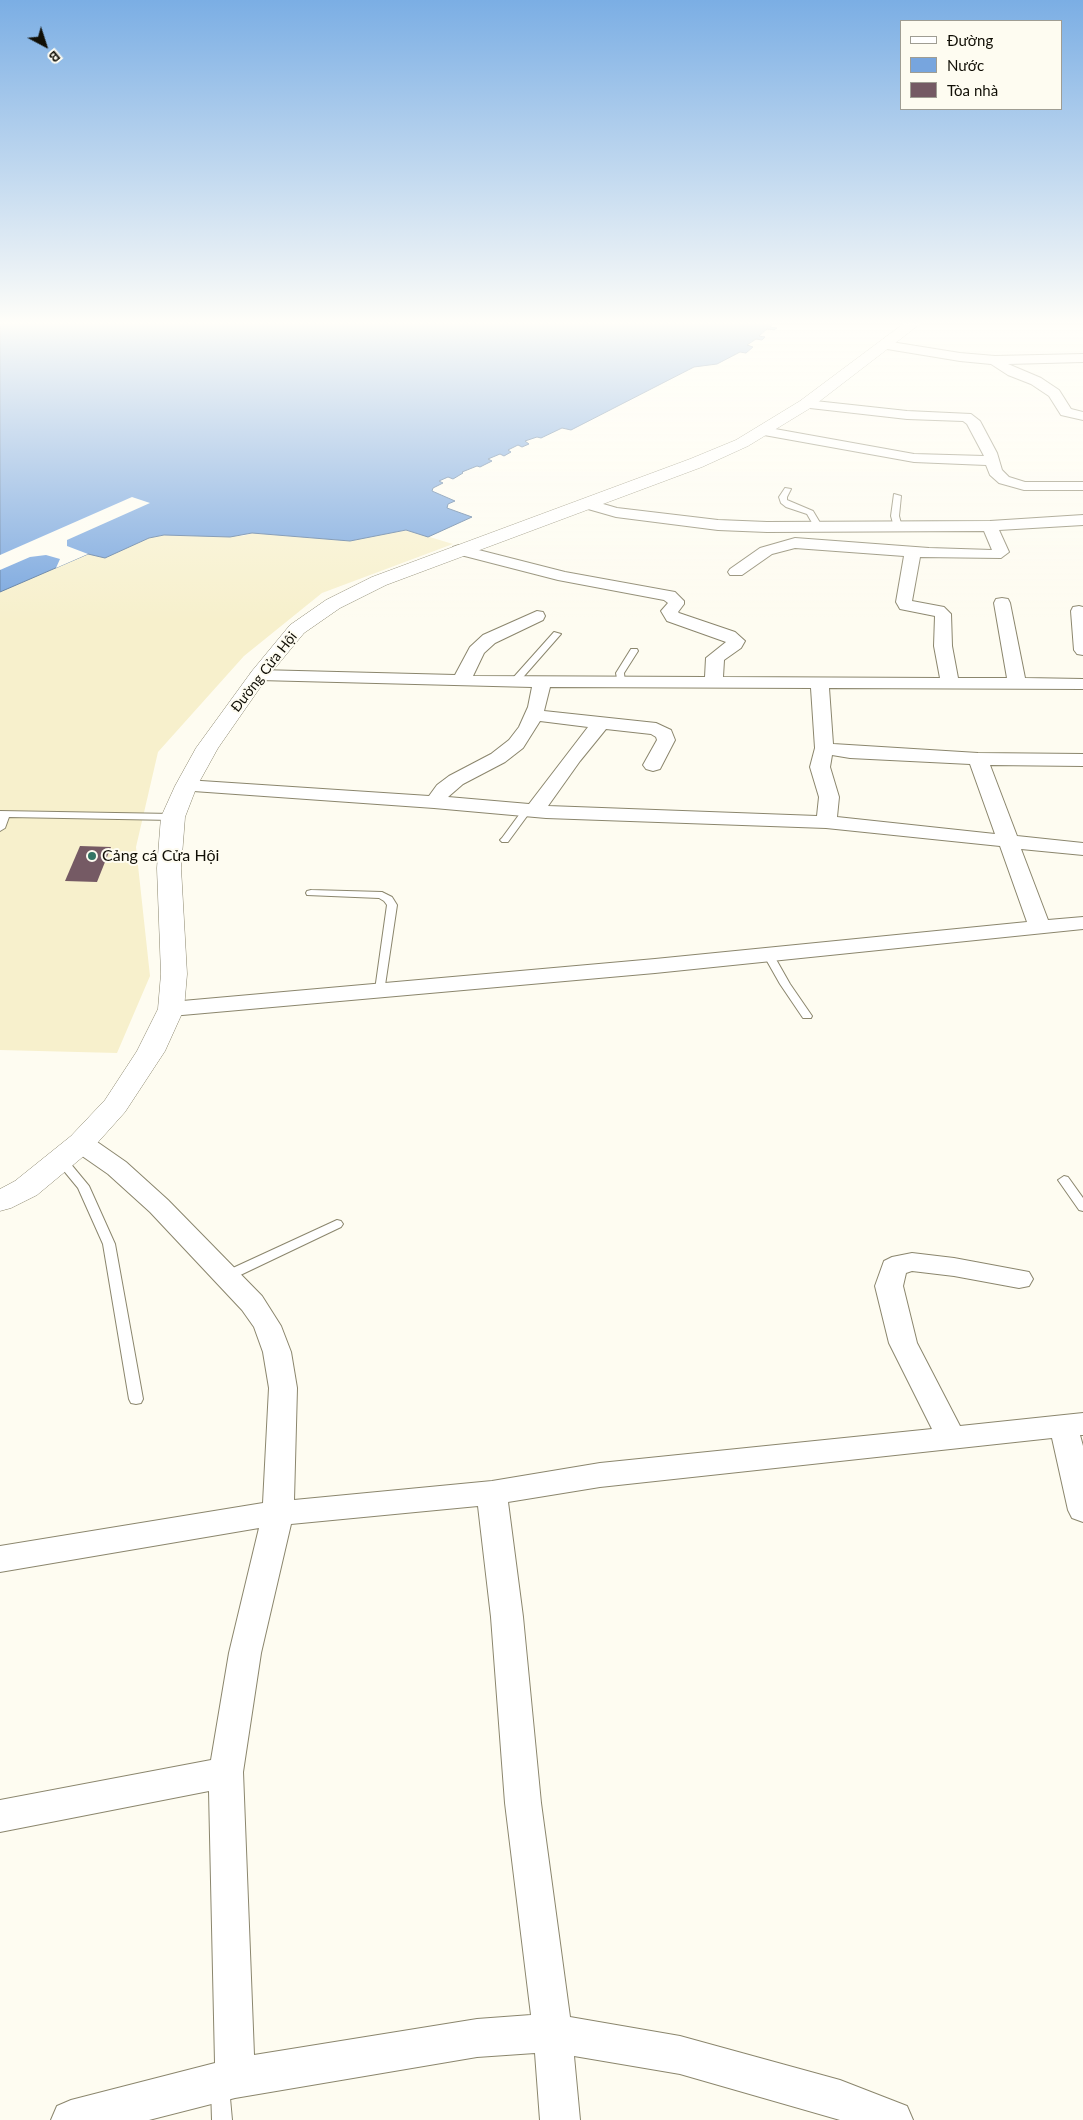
<!DOCTYPE html>
<meta charset="utf-8">
<style>
body{margin:0}
#map{position:relative;width:1083px;height:2120px;overflow:hidden;background:#fefcf1;font-family:Lato,sans-serif}
canvas{display:block}
.legend{position:absolute;left:900px;top:20px;width:162px;height:90px;box-sizing:border-box;background:#fefcf1;border:1px solid #9f9d93;margin:0;padding:6px 9px;list-style:none;font-size:15px;color:#110f06}
.legend li{display:flex;align-items:center;gap:10px;height:25px}
.legend b{width:25px;border:1px solid #9f9d93}
.north{position:absolute;left:20px;top:20px;width:50px;height:50px;-webkit-text-stroke:4px #fefcf1;paint-order:stroke;rotate:140deg;font-size:14px;font-weight:700;line-height:20px;text-align:center;color:#110f06}
.north::after{content:'';display:block;margin:auto;width:18px;height:22px;background:#110f06;clip-path:polygon(50% 0,100% 100%,50% 72%,0 100%)}
</style>
<div id="map">
<canvas width="1083" height="2120"></canvas>
<ul class="legend">
<li><b style="height:6px;background:#fff"></b>Đường</li>
<li><b style="height:14px;background:#77a5de"></b>Nước</li>
<li><b style="height:14px;background:#755a64"></b>Tòa nhà</li>
</ul>
<div class="north">B</div>
</div>
<script>
const ctx = document.querySelector('canvas').getContext('2d');
ctx.lineJoin = 'round';
function fillPath(path, color) {
  ctx.fillStyle = color;
  ctx.fill(path, 'evenodd');
}
function poly(rows) {
  const path = new Path2D();
  for (const r of rows) {
    path.moveTo(r[0], r[1]);
    for (let i = 2; i < r.length; i += 2) path.lineTo(r[i], r[i + 1]);
  }
  return path;
}
function trace(path, color, width, dash) {
  ctx.strokeStyle = color;
  ctx.lineWidth = width;
  ctx.lineCap = dash ? 'butt' : 'round';
  ctx.setLineDash(dash || []);
  ctx.stroke(path);
}
function write(font, color, halo, rows, align = 'center') {
  ctx.font = font + ' Lato,sans-serif';
  ctx.lineWidth = 4;
  ctx.setLineDash([]);
  ctx.textBaseline = 'middle';
  ctx.strokeStyle = halo;
  ctx.fillStyle = color;
  for (const [text, x, y, turn = 0] of rows) {
    ctx.save();
    ctx.translate(x, y);
    ctx.rotate((+turn || 0) * Math.PI / 180);
    ctx.textAlign = isNaN(turn) ? turn : align;
    if (halo) ctx.strokeText(text, 0, 0);
    ctx.fillText(text, 0, 0);
    ctx.restore();
  }
}
fillPath(poly([
 [406,530,453,544,322,593,244,656,158,752,136,847,150,976,117,1053,0,1050,0,591,88,554,105,558,149,538,164,535,243,536,252,533,350,541]
]), '#f7f0cc');
const water = poly([
 [0,324,773,324,770,327,777,328,774,330,767,329,759,336,765,337,762,340,756,339,747,345,753,347,746,353,740,352,717,364,694,367,571,430,562,428,541,438,537,437,525,441,529,444,522,447,518,445,508,450,511,452,504,456,500,454,488,459,492,461,480,467,477,466,462,472,463,473,453,479,448,477,439,481,443,483,433,488,432,491,455,501,448,504,447,508,472,517,428,537,406,530,350,541,252,533,230,537,164,535,149,538,105,558,88,554,0,592,0,324]
]);
fillPath(water, '#77a5de');
trace(water, '#58789d', 1);
fillPath(poly([
 [132,497,150,503,67,540,67,546,88,554,56,568,60,559,46,555,30,557,0,570,0,555]
]), '#fefcf1');
fillPath(poly([
 [80,846,111,847,97,882,65,881]
]), '#755a64');
const lane = poly([
 [785,488,791,489,787,497,787,500,813,511,822,526,821,528,815,528,807,514,786,507,781,503,779,497,785,488],
 [894,494,901,496,899,516,902,527,898,529,894,527,891,516,894,494],
 [554,632,561,634,518,683,512,683,512,679,554,632],
 [631,649,637,649,638,651,624,673,625,682,621,685,618,684,616,673,631,649],
 [527,807,530,808,530,812,508,842,502,842,500,840,502,838,524,808,527,807],
 [0,811,173,814,178,817,173,820,9,817,5,828,0,831,0,811],
 [311,890,382,892,392,897,397,905,384,992,380,993,375,990,387,905,384,901,379,898,307,895,306,893,307,891,311,890],
 [768,951,773,954,790,984,812,1016,811,1018,803,1018,780,984,763,954,768,951],
 [61,1156,65,1157,89,1186,115,1244,143,1399,141,1403,136,1404,131,1403,129,1399,103,1244,78,1188,55,1160,61,1156],
 [1064,1176,1068,1177,1083,1198,1083,1211,1079,1210,1058,1180,1064,1176],
 [337,1220,341,1221,343,1224,341,1227,232,1279,222,1279,221,1276,222,1273,337,1220],
 [220,2078,227,2080,229,2087,232,2120,212,2120,211,2087,213,2080,220,2078]
]);
const street = poly([
 [885,341,960,353,995,356,1083,354,1083,362,1008,364,1041,378,1059,390,1071,409,1083,412,1083,420,1061,415,1049,396,1031,384,1008,375,991,364,960,361,881,348,879,345,881,342,885,341],
 [806,400,907,411,971,414,980,421,997,453,1002,470,1009,477,1025,482,1083,482,1083,490,1024,490,999,483,990,475,986,465,914,462,764,435,757,431,764,427,914,454,984,456,967,424,963,421,907,419,801,407,799,404,801,401,806,400],
 [586,499,617,508,718,520,767,522,990,521,1083,515,1083,525,999,530,1009,552,1001,558,920,557,912,601,944,607,951,614,952,646,958,678,1007,678,994,603,996,599,1002,598,1008,599,1010,603,1025,678,1083,679,1083,689,829,688,833,744,978,753,1083,754,1083,766,990,765,1017,836,1083,843,1083,855,1021,849,1048,920,1083,917,1083,929,655,973,171,1016,163,1014,160,1009,163,1004,171,1002,655,959,1027,922,1000,846,826,828,546,818,434,808,179,790,176,786,179,782,186,780,429,796,437,785,449,776,491,754,509,740,519,727,528,707,532,687,259,680,253,679,250,675,253,671,259,670,455,675,470,647,483,635,537,611,543,612,545,616,543,620,495,643,484,653,473,676,705,677,706,658,726,642,667,621,661,611,668,603,664,600,558,580,453,553,451,550,453,547,459,545,565,572,675,592,684,601,684,604,678,612,679,613,735,632,745,641,741,648,724,660,723,677,940,678,934,646,935,616,900,609,896,602,904,556,795,548,772,554,742,575,730,575,728,572,730,569,760,548,795,538,929,548,992,550,984,531,767,532,718,530,616,517,581,507,578,504,581,501,586,499],
 [550,687,811,688,815,748,810,767,819,797,817,816,548,806,580,761,606,729,651,734,656,737,657,740,643,765,646,769,653,771,660,769,675,740,671,730,656,723,544,711,550,687],
 [540,721,588,727,529,804,448,797,463,784,505,762,523,748,540,721],
 [832,755,850,758,970,764,995,834,837,817,839,797,830,767,832,755],
 [1079,606,1083,607,1083,655,1077,654,1074,650,1071,611,1073,607,1079,606],
 [81,1135,90,1137,126,1162,168,1200,262,1296,281,1326,291,1352,297,1388,294,1500,492,1481,600,1463,932,1429,889,1343,875,1286,884,1261,892,1257,912,1253,954,1258,1029,1272,1033,1279,1029,1286,1019,1288,954,1276,912,1271,906,1273,903,1286,917,1343,960,1426,1083,1413,1083,1435,1080,1435,1083,1446,1083,1522,1072,1518,1068,1510,1052,1438,600,1487,508,1502,523,1617,541,1803,570,2017,680,2036,840,2080,907,2106,913,2120,840,2120,680,2074,574,2056,580,2120,540,2120,535,2053,477,2057,235,2098,149,2120,51,2120,57,2106,71,2100,215,2063,209,1791,0,1832,0,1800,211,1760,229,1653,259,1528,0,1572,0,1546,263,1503,269,1388,263,1352,254,1327,242,1310,150,1212,108,1174,72,1149,68,1143,72,1137,81,1135],
 [478,1506,491,1617,505,1803,531,2015,477,2019,254,2055,243,1772,261,1653,291,1524,478,1506]
]);
const primary = poly([
 [903,324,920,324,812,407,748,446,702,467,386,585,340,608,304,633,266,679,218,748,197,786,185,817,181,868,187,974,184,1009,165,1051,125,1112,91,1150,37,1195,11,1208,0,1211,0,1189,15,1181,71,1136,105,1100,137,1051,158,1009,161,974,157,868,161,817,175,786,196,748,252,671,290,625,326,600,372,577,690,459,736,440,800,401,903,324]
]);
trace(lane, '#8b866d', 2);
trace(street, '#8b866d', 2);
trace(primary, '#8b866d', 1);
fillPath(lane, '#fff');
fillPath(street, '#fff');
fillPath(primary, '#fff');
const sky = ctx.createLinearGradient(0, 0, 0, 621);
sky.addColorStop(0, '#7baee4');
sky.addColorStop(0.52, '#fffef9');
sky.addColorStop(1, '#fffef900');
ctx.fillStyle = sky;
ctx.fillRect(0, 0, 1083, 621);
for (const [x, y, r, color] of [
 [92,856,5,"#337565"]
]) {
  const dot = new Path2D();
  dot.arc(x, y, r, 0, 2 * Math.PI);
  ctx.fillStyle = color;
  ctx.fill(dot);
  trace(dot, '#fefcf1', 2);
}
write('14px', '#110f06', '#fefcf1', [
 ["Đường Cửa Hội",264,672,-52]
]);
write('16px', '#110f06', '#fefcf1', [
 ["Cảng cá Cửa Hội",102,856]
], 'left');
</script>
